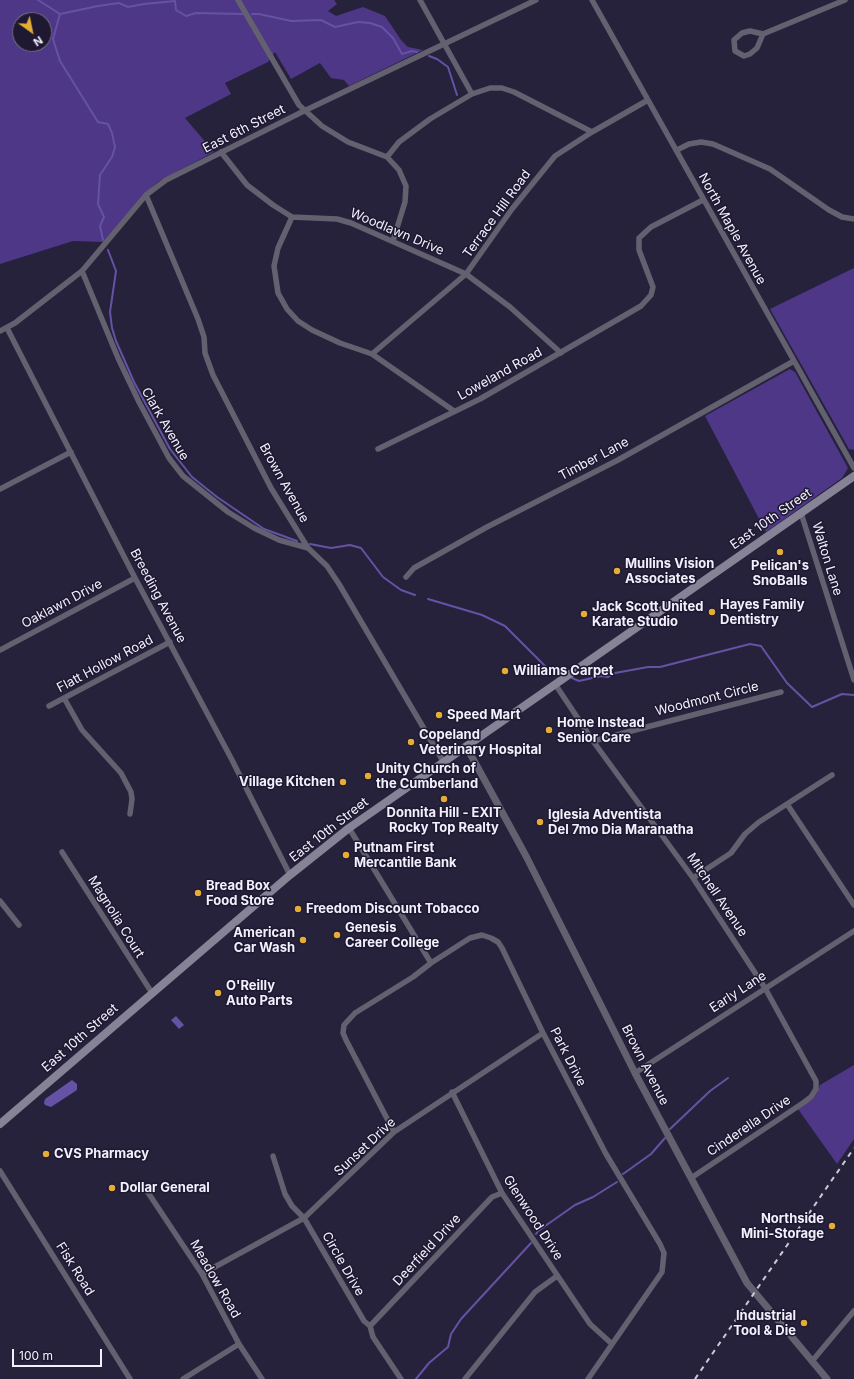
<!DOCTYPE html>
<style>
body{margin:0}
#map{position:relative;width:854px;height:1379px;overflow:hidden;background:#27223b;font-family:Inter,sans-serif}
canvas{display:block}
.north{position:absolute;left:12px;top:12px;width:40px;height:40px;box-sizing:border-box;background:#1e1830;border:1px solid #736e82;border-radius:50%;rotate:147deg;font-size:11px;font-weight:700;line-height:16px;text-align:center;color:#f2f0fd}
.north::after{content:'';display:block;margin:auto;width:14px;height:18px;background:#e4ad35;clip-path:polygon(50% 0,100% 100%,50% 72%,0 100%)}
.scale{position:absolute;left:12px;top:1349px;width:90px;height:18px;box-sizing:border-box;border:2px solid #f2f0fd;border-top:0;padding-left:5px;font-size:12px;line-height:14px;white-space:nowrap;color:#f2f0fd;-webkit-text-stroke:3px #1e1830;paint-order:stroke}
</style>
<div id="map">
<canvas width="854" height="1379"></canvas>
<div class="north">N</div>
<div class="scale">100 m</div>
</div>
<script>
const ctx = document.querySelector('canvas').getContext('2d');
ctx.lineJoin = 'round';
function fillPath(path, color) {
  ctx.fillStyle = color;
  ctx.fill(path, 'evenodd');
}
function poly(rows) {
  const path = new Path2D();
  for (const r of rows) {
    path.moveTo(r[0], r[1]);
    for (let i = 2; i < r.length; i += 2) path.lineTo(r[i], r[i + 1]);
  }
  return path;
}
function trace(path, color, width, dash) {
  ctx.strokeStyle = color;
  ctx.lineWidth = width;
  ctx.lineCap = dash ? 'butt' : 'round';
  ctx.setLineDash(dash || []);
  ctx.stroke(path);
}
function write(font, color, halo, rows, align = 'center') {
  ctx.font = font + ' Inter,sans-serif';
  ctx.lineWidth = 3;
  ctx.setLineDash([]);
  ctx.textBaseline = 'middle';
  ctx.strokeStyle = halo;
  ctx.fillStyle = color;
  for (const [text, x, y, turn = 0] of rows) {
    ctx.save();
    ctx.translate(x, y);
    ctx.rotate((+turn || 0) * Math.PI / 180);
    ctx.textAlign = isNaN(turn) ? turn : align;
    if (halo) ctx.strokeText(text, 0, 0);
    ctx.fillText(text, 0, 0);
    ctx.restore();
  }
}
fillPath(poly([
 [0,0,334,0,337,4,328,11,336,16,363,7,385,16,401,40,408,47,423,50,349,86,344,80,331,78,320,63,291,79,275,52,268,62,225,83,231,94,185,118,214,152,159,181,142,196,103,242,73,241,0,264],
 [20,20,44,20,44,44,20,44],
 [854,268,854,450,849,449,770,309],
 [790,369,795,372,848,468,842,478,766,532,705,416],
 [854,1065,854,1139,837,1164,798,1109,812,1100,817,1093,820,1085]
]), '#4d3786');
fillPath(poly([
 [176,1016,184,1025,179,1029,171,1020],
 [72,1080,77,1084,77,1090,51,1107,45,1105,44,1103,45,1099]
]), '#6652a4');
trace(poly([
 [38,0,60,14,53,39,60,61,98,122,108,124,112,133,115,147,112,157,100,175,98,204,104,217,100,226,103,240],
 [60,14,98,6,119,3,128,7,144,4,175,1,176,10,186,16,196,13,243,14],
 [252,14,259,14,291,21,321,20,335,27,358,22,370,23,382,27,393,38,402,54,412,51,417,52],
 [429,56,437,59,448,67,457,95],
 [108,250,116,271,110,312,112,328,116,341,134,382,170,449,192,477,217,497,264,529,297,541],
 [310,544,331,548,350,545,361,548,383,577,401,590,415,595],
 [428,599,482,615,505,626,547,668,561,674],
 [572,678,579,681,601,676,608,677,615,673,648,667,660,667,750,644,761,646,787,683,812,707,842,694,854,695],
 [670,1129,710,1091,728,1078],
 [623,1174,651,1154,665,1138],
 [536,1234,538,1231,575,1205,593,1197,617,1182],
 [416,1379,429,1363,448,1347,451,1334,461,1319,531,1243]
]), '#6652a4', 2);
trace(poly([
 [238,0,299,105,322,126,348,142,387,157,399,170,406,186,405,202,393,241],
 [420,0,472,94],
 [592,0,854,468],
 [763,34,757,48,750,54,744,56,735,51,734,40,742,33,750,31,763,34,845,0],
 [677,150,689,144,701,142,713,144,770,169,829,210,842,217,854,219],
 [221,152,247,185,273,205,292,217,337,219,351,223,466,274,510,307,561,353],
 [387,157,399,142,430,119,472,94,490,88,502,88,514,92,592,132],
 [146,195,198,319,204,337,205,353,213,375,271,488,308,548,327,566,339,584,443,761],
 [292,217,278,248,274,266,278,293,287,309,298,321,312,330,340,343,372,354,454,411],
 [82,271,118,358,139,402,169,458,183,476,228,512,254,528,279,540,308,548],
 [7,328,135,578,231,758,290,875],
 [0,331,15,323,82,271,146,195,166,180,304,111,536,0],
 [372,354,466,274,512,209,555,156,592,132,648,100],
 [378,449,480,399,641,306,651,295,653,287,639,250,639,238,651,227,703,200],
 [0,489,71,452],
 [801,513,854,680],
 [406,577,414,568,487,527,618,460,794,361],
 [0,650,135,578],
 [555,684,593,741,693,878,765,988,816,1081,816,1089,811,1097,803,1103,691,1178],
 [64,698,82,730,121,773,131,792,132,799,130,814],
 [49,706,170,642],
 [593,741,781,692],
 [787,804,854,905],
 [349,828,431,963],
 [62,852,152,993],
 [693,878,731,853,745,834,759,822,832,775],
 [0,901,19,925],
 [635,1073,854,931],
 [452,1092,502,1193,590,1324,612,1344],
 [394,1132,346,1040,343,1033,344,1025,355,1013,413,977,431,963,470,938,482,935,491,938,498,942,502,948,543,1033,606,1154,660,1244,664,1253,662,1272,588,1379],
 [273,1156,285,1194,292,1206,304,1218,364,1321,370,1326,373,1337,401,1379],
 [0,1171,130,1379],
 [147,1191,202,1274,239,1344,262,1379],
 [202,1274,304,1218,394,1132,543,1033],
 [370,1326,492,1197,502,1193],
 [813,1360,854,1311],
 [183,1379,239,1344],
 [465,1379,535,1292,557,1276]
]), '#63616f', 5.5);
trace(poly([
 [466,746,526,856,635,1073,747,1283,827,1379]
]), '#63616f', 7);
trace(poly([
 [0,1124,290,875,349,828,854,476]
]), '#868397', 8);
trace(poly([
 [695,1379,854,1148]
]), '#cbc9d8', 2, [5, 5]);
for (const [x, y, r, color] of [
 [780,552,4,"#e4ad35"],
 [617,571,4,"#e4ad35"],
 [712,612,4,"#e4ad35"],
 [584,614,4,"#e4ad35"],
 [505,671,4,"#e4ad35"],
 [439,715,4,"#e4ad35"],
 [549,730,4,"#e4ad35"],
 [411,742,4,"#e4ad35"],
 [368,776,4,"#e4ad35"],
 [343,782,4,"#e4ad35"],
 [444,799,4,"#e4ad35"],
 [540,822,4,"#e4ad35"],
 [346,855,4,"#e4ad35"],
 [198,893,4,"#e4ad35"],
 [298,909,4,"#e4ad35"],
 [337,935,4,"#e4ad35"],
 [303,940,4,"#e4ad35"],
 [218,993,4,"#e4ad35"],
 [46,1154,4,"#e4ad35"],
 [112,1188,4,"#e4ad35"],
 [832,1226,4,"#e4ad35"],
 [804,1323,4,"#e4ad35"]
]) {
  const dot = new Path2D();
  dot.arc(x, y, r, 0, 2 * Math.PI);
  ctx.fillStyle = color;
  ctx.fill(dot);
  trace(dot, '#1e1830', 1.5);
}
write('13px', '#f2f0fd', '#1e1830', [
 ["East 6th Street",244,129,-27],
 ["Terrace Hill Road",497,214,-54],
 ["North Maple Avenue",732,229,61],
 ["Woodlawn Drive",397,232,23],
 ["Loweland Road",500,374,-29],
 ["Clark Avenue",165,424,60],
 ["Timber Lane",594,459,-28],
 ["Brown Avenue",284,483,61],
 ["East 10th Street",771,519,-35],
 ["Walton Lane",827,559,73],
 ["Breeding Avenue",158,596,62],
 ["Oaklawn Drive",62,604,-28],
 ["Flatt Hollow Road",105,664,-28],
 ["Woodmont Circle",707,699,-14],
 ["East 10th Street",329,830,-38],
 ["Mitchell Avenue",717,895,56],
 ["Magnolia Court",116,917,58],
 ["Early Lane",738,992,-33],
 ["East 10th Street",80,1038,-41],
 ["Park Drive",568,1057,63],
 ["Brown Avenue",645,1065,63],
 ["Cinderella Drive",749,1126,-34],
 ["Sunset Drive",365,1147,-43],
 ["Glenwood Drive",533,1218,57],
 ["Deerfield Drive",427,1250,-47],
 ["Circle Drive",343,1264,60],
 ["Fisk Road",75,1269,58],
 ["Meadow Road",215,1279,60]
]);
write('bold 13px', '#f2f0fd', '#1e1830', [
 ["Mullins Vision",625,564],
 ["Associates",625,579],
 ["Pelican's",780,566,"center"],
 ["SnoBalls",780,581,"center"],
 ["Hayes Family",720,605],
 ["Dentistry",720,620],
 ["Jack Scott United",592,607],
 ["Karate Studio",592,622],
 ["Williams Carpet",513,671],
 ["Speed Mart",447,715],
 ["Home Instead",557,723],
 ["Senior Care",557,738],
 ["Copeland",419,735],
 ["Veterinary Hospital",419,750],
 ["Unity Church of",376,769],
 ["the Cumberland",376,784],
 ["Village Kitchen",335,782,"right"],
 ["Donnita Hill - EXIT",444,813,"center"],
 ["Rocky Top Realty",444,828,"center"],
 ["Iglesia Adventista",548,815],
 ["Del 7mo Dia Maranatha",548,830],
 ["Putnam First",354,848],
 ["Mercantile Bank",354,863],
 ["Bread Box",206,886],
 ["Food Store",206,901],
 ["Freedom Discount Tobacco",306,909],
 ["Genesis",345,928],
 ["Career College",345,943],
 ["American",295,933,"right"],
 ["Car Wash",295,948,"right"],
 ["O'Reilly",226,986],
 ["Auto Parts",226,1001],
 ["CVS Pharmacy",54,1154],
 ["Dollar General",120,1188],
 ["Northside",824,1219,"right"],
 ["Mini-Storage",824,1234,"right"],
 ["Industrial",796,1316,"right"],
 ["Tool & Die",796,1331,"right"]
], 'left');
</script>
